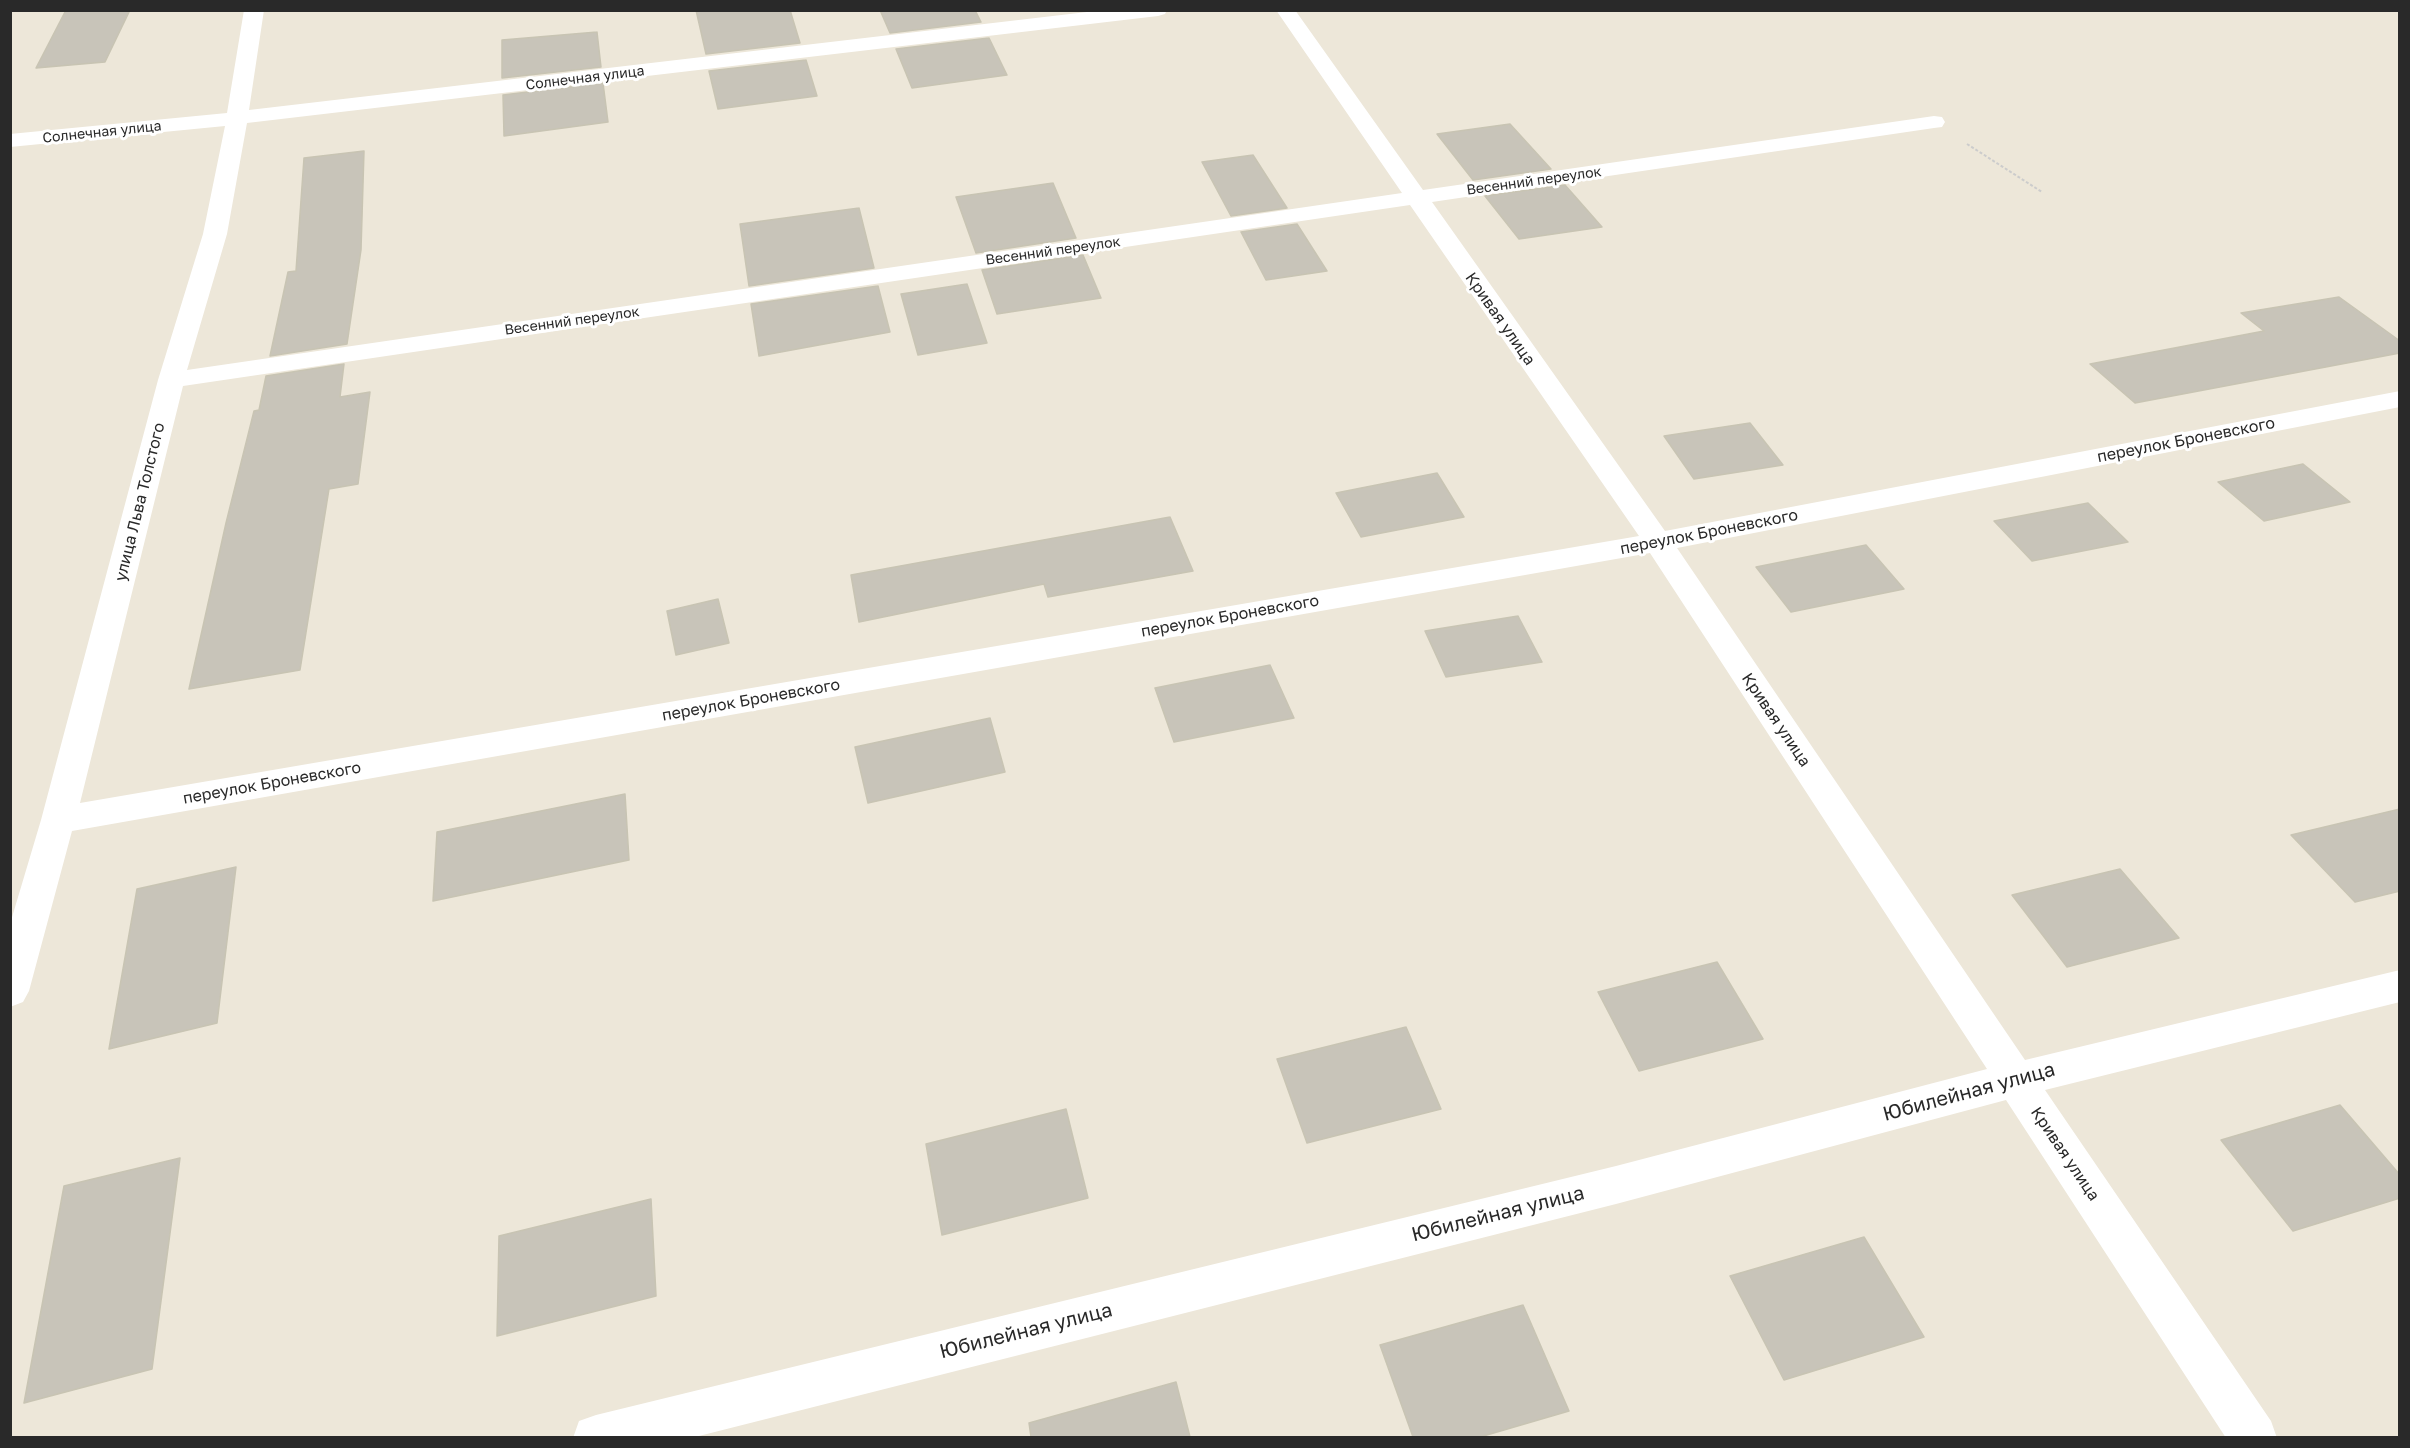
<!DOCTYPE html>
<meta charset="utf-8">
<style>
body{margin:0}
#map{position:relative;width:2410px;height:1448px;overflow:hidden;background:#ede7d9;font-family:"Golos Text",sans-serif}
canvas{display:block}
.frame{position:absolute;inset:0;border:12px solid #292929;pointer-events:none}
</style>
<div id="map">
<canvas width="2410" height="1448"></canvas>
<div class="frame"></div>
</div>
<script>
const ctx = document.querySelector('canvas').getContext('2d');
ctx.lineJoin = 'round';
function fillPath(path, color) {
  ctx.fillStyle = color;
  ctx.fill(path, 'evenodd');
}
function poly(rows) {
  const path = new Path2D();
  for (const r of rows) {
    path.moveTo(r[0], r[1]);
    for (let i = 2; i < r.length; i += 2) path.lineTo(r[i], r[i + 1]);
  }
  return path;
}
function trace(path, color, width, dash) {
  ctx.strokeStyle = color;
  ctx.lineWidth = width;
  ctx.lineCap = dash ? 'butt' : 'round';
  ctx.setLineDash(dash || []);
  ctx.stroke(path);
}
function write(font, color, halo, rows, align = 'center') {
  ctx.font = font + ' "Golos Text",sans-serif';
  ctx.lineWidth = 6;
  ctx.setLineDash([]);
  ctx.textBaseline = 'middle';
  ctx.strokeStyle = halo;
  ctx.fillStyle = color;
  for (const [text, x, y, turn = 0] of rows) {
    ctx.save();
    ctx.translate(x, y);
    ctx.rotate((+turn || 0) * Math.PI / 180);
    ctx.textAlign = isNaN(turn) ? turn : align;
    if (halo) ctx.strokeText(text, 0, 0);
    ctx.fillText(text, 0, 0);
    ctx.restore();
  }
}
const building = poly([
 [66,10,130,10,105,62,36,68,66,10],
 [696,10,790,10,800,43,706,54,696,10],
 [880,10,975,10,981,22,890,33,880,10],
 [597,32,601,67,502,78,502,40,597,32],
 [989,38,1007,75,912,88,896,49,989,38],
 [806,60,817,96,718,109,709,71,806,60],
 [603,83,608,122,504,136,503,95,603,83],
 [1510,124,1551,169,1473,180,1437,134,1510,124],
 [364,151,361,250,347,344,270,356,288,272,296,271,304,158,364,151],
 [1253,155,1287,208,1231,216,1202,162,1253,155],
 [1053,183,1076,238,976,253,956,197,1053,183],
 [1565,185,1602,227,1519,239,1485,196,1565,185],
 [859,208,874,268,749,286,740,224,859,208],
 [1297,224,1327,271,1266,280,1241,232,1297,224],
 [1083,255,1101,298,997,314,982,270,1083,255],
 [967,284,987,343,918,355,901,294,967,284],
 [878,286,890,332,759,356,751,304,878,286],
 [2339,297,2400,341,2400,353,2135,403,2090,364,2264,331,2241,313,2339,297],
 [344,364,340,397,370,392,358,484,329,489,300,670,189,689,226,523,254,411,259,410,266,376,344,364],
 [1750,423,1783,465,1694,479,1664,436,1750,423],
 [2303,464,2350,502,2264,521,2218,482,2303,464],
 [1437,473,1464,517,1361,537,1336,493,1437,473],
 [2088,503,2128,542,2032,561,1994,521,2088,503],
 [1170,517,1193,571,1048,597,1044,584,859,622,851,575,1170,517],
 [1866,545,1904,589,1791,612,1756,567,1866,545],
 [718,599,729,643,676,655,667,611,718,599],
 [1518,616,1542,662,1446,677,1425,631,1518,616],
 [1270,665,1294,718,1174,742,1155,688,1270,665],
 [990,718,1005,772,868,803,855,747,990,718],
 [625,794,629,860,433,901,437,832,625,794],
 [2400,809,2400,891,2355,902,2291,835,2400,809],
 [236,867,217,1023,109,1049,137,889,236,867],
 [2120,869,2179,938,2067,967,2012,895,2120,869],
 [1717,962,1763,1039,1639,1071,1598,992,1717,962],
 [1406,1027,1441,1109,1307,1143,1277,1059,1406,1027],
 [2340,1105,2400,1175,2400,1198,2293,1231,2221,1140,2340,1105],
 [1066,1109,1088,1198,942,1235,926,1144,1066,1109],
 [180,1158,152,1369,24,1403,64,1186,180,1158],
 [651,1199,656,1296,497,1336,499,1236,651,1199],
 [1864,1237,1924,1337,1784,1380,1730,1276,1864,1237],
 [1523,1305,1569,1411,1480,1437,1413,1437,1380,1345,1523,1305],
 [1176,1382,1190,1437,1031,1437,1029,1423,1176,1382]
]);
fillPath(building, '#c8c4b9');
trace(building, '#c8c4b3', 1.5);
trace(poly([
 [1967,144,2042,192]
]), '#ccc', 2, [3, 2]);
fillPath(poly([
 [244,10,264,10,249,110,1104,10,1167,10,1165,14,1158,16,247,123,227,234,187,370,1402,193,1276,10,1295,10,1423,190,1934,116,1942,117,1945,122,1942,127,1934,128,1432,202,1665,531,2400,391,2400,407,1677,548,2025,1060,2400,970,2400,1002,2045,1090,2271,1421,2277,1438,2226,1438,2006,1100,1616,1204,691,1438,573,1438,579,1421,596,1415,1616,1166,1987,1069,1650,553,72,831,29,991,23,1002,10,1007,10,924,41,820,158,380,203,234,225,126,10,147,10,134,227,113,244,10],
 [1410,205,1639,536,80,803,183,386,1410,205]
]), '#fff');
write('14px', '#292929', '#fff', [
 ["Солнечная улица",585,78,-7],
 ["Солнечная улица",102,132,-6],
 ["Весенний переулок",1534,181,-8],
 ["Весенний переулок",1053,251,-8],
 ["Весенний переулок",572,321,-8]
]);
write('16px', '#292929', '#fff', [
 ["Кривая улица",1500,319,55],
 ["переулок Броневского",2186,440,-11],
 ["улица Льва Толстого",140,502,-76],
 ["переулок Броневского",1709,532,-11],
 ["переулок Броневского",1230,616,-10],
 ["переулок Броневского",751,700,-10],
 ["Кривая улица",1776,720,56],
 ["переулок Броневского",272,783,-10],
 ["Кривая улица",2065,1154,56]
]);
write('20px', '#292929', '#fff', [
 ["Юбилейная улица",1969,1092,-15],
 ["Юбилейная улица",1498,1214,-14],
 ["Юбилейная улица",1026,1331,-14]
]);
</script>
